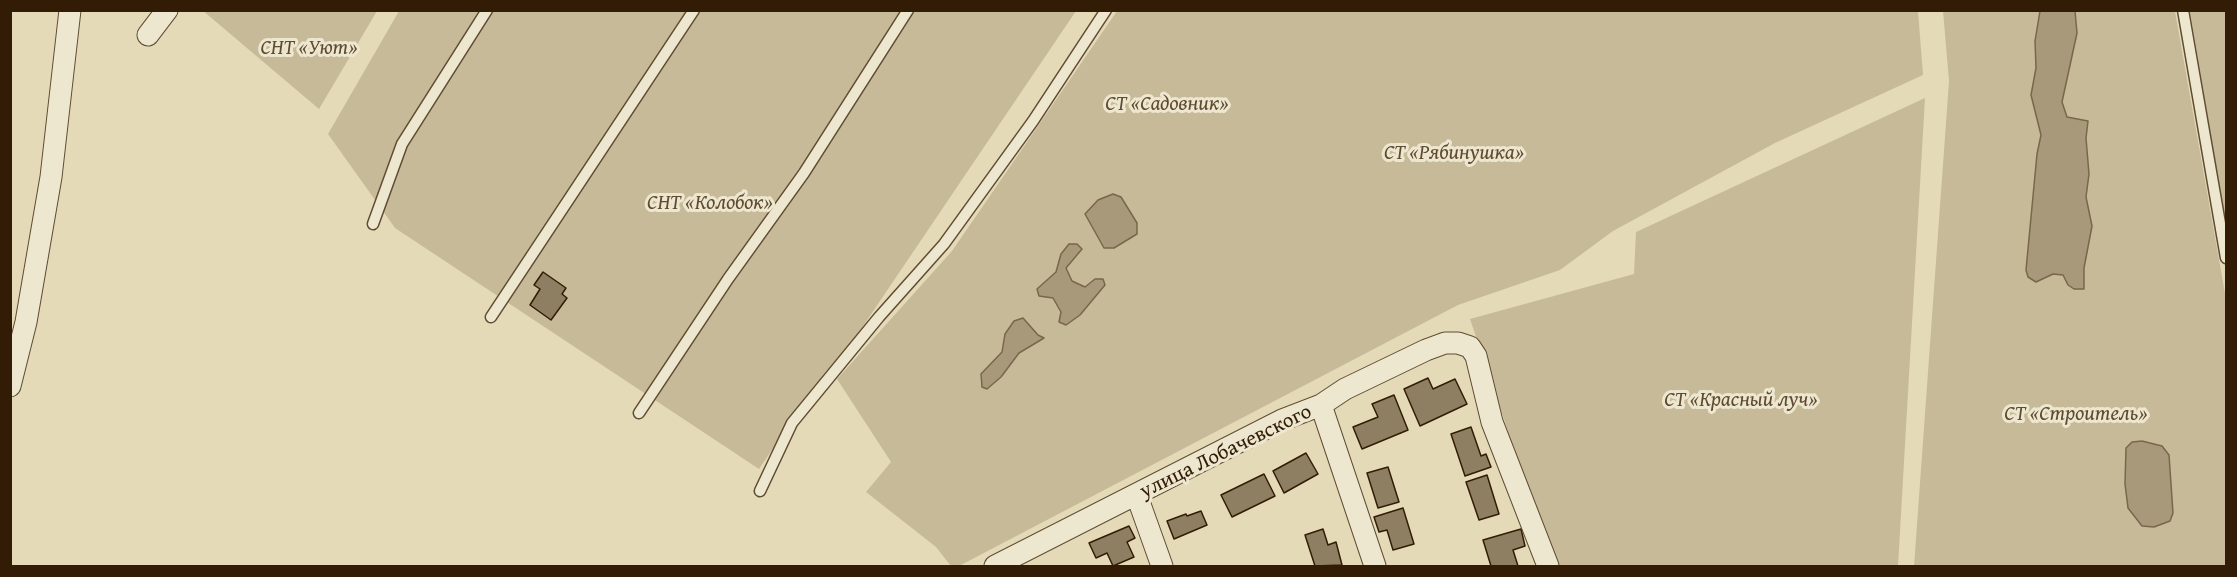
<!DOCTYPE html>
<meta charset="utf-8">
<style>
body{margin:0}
#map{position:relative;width:2237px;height:577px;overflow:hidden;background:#e5dab7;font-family:"Gentium Book Plus",serif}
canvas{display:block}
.frame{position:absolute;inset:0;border:12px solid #321c06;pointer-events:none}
</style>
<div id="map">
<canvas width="2237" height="577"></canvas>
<div class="frame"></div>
</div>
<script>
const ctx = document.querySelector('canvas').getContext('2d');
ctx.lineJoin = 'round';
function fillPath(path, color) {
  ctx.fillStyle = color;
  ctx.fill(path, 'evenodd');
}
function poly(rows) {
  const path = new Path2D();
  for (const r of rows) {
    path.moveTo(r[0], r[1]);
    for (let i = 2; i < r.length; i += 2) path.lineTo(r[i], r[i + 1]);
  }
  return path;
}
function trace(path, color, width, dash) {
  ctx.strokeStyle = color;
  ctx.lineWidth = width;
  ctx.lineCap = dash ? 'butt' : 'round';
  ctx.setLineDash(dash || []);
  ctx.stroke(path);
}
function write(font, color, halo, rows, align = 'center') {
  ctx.font = font + ' "Gentium Book Plus",serif';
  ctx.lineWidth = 6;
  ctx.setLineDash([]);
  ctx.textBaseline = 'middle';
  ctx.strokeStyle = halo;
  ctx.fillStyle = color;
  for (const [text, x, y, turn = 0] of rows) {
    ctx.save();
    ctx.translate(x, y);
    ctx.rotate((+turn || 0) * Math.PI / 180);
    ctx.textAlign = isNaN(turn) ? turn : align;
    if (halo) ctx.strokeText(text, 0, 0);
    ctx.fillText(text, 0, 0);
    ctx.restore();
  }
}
fillPath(poly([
 [202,10,377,10,377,11,319,109],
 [399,11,1076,11,832,372,826,371,759,469,395,228,328,134],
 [1117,11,1918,11,1923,75,1775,143,1613,231,1560,270,1458,305,959,566,951,566,936,547,866,492,891,462,837,379,952,251],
 [1943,11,2175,11,2226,299,2226,566,1914,566,1949,81],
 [2190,11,2226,11,2226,224],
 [1925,98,1898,566,1558,566,1518,461,1470,319,1634,274,1636,232]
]), '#c7ba99');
const water = poly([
 [2040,11,2075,11,2077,33,2062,102,2067,117,2088,121,2086,138,2089,174,2086,197,2092,226,2084,268,2084,289,2074,289,2068,285,2063,275,2053,274,2036,282,2028,277,2026,270,2037,154,2041,135,2031,95,2036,68,2035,41,2040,11],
 [1113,194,1121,197,1137,223,1137,234,1114,248,1104,248,1085,214,1098,200,1113,194],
 [1069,244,1077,244,1082,249,1066,268,1072,281,1085,287,1095,279,1103,279,1105,285,1080,315,1066,325,1059,322,1061,312,1053,298,1039,296,1037,289,1056,272,1061,254,1069,244],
 [1023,318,1038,335,1044,338,1019,353,1001,377,987,389,982,387,981,374,1002,352,1005,334,1014,321,1023,318],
 [2142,441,2162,446,2169,455,2173,513,2170,521,2154,527,2142,526,2128,508,2125,484,2126,448,2132,442,2142,441]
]);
fillPath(water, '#a8997b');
trace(water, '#79674c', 1.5);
const building = poly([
 [543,272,566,288,562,294,567,298,551,320,530,305,540,289,534,285,543,272],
 [1428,378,1433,389,1455,379,1467,404,1420,426,1404,389,1428,378],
 [1394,395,1408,430,1362,449,1353,427,1378,417,1372,404,1394,395],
 [1471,427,1481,456,1486,454,1491,467,1465,476,1451,434,1471,427],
 [1306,453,1318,474,1284,493,1273,471,1306,453],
 [1388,467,1399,502,1378,508,1367,473,1388,467],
 [1264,474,1275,496,1232,517,1221,495,1264,474],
 [1487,475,1499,514,1479,520,1466,482,1487,475],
 [1403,508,1414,544,1393,550,1387,530,1379,532,1374,517,1403,508],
 [1201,511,1207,525,1174,539,1167,521,1186,514,1187,516,1201,511],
 [1129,526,1135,538,1127,542,1134,557,1113,566,1107,553,1096,558,1089,543,1129,526],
 [1323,529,1328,545,1336,542,1342,565,1315,566,1305,535,1323,529],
 [1521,529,1525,546,1513,550,1518,566,1491,566,1483,540,1521,529]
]);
fillPath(building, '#8f7f62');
trace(building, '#321c06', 1.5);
const service = poly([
 [2183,10,2226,258],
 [373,224,402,144,487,10],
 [491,317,694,10],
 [639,413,728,279,804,173,908,10],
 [760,491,792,423,879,317,944,244,1033,121,1106,10]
]);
const minor = poly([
 [148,35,167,10],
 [10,386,26,322,51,177,70,10],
 [1321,405,1375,566],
 [1137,496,1162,566],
 [995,566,1282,420,1321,405,1345,389,1426,350,1445,343,1458,343,1470,347,1476,356,1492,422,1548,566]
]);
trace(service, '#5f4c32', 13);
trace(minor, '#5f4c32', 23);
trace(service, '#eee7d0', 10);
trace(minor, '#eee7d0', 21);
write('italic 21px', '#5f4b32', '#eee7d0', [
 ["СНТ «Уют»",309,49],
 ["СТ «Садовник»",1167,105],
 ["СТ «Рябинушка»",1454,154],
 ["СНТ «Колобок»",710,204],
 ["СТ «Красный луч»",1741,401],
 ["СТ «Строитель»",2076,415]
]);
write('21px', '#321c06', '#eee7d0', [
 ["улица Лобачевского",1226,452,-26]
]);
</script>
